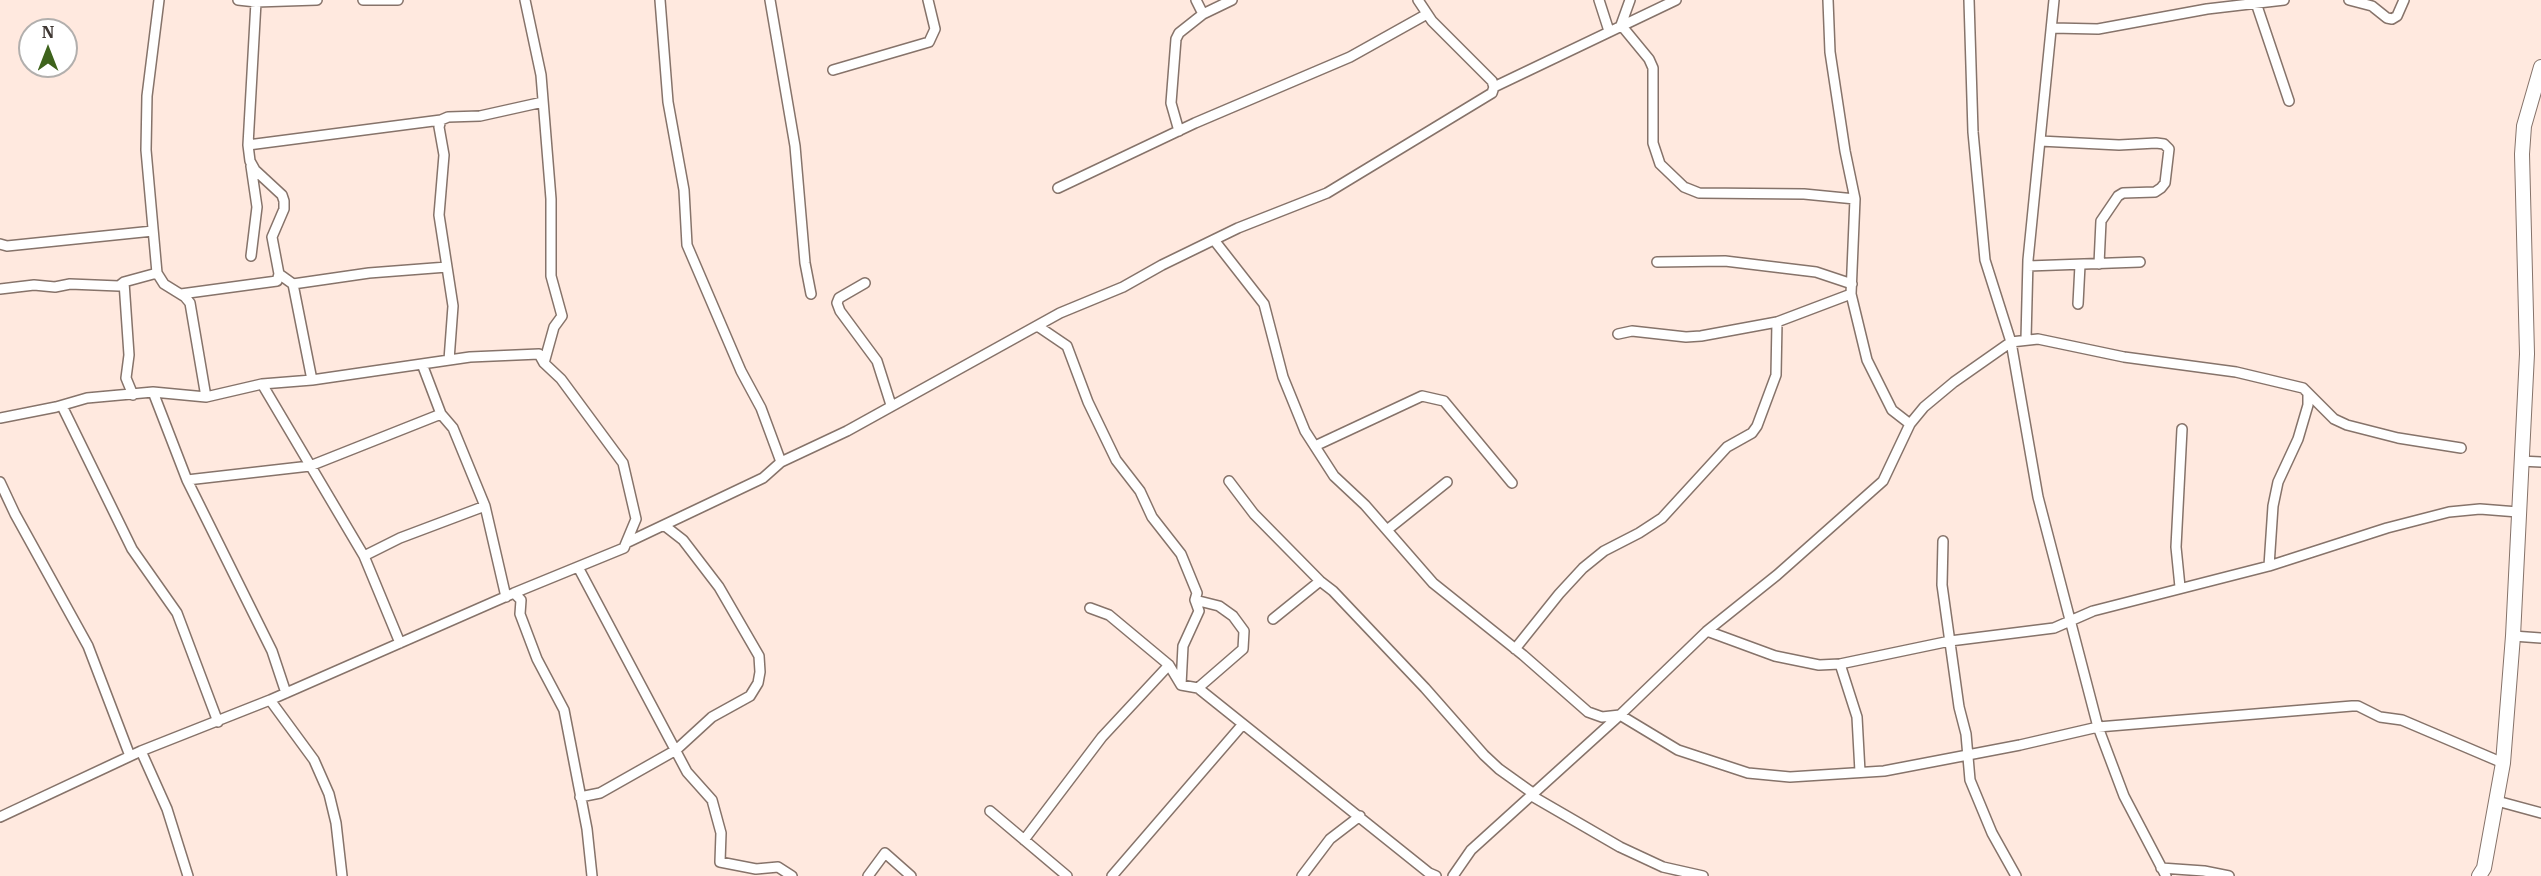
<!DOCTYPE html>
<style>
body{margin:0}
#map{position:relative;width:2541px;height:876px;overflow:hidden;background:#ffe9df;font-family:"IBM Plex Serif",serif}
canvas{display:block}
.north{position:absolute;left:18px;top:18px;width:60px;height:60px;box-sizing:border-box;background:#fff;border:2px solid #b2afad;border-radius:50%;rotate:0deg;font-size:16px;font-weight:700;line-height:24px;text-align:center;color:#3f3733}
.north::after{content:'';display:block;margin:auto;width:21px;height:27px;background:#3e631c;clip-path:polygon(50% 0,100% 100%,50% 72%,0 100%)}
</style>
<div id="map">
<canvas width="2541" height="876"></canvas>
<div class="north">N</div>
</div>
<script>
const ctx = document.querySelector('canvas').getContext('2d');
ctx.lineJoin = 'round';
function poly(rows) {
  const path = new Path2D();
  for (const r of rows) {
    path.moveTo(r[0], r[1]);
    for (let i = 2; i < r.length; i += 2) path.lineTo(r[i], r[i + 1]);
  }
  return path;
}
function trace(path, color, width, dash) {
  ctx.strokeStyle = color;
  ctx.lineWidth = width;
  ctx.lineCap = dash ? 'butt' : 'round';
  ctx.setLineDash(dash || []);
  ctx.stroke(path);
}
const street = poly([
 [159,0,147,96,146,150,157,273,164,284,185,297,190,303,206,397],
 [238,0,256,2,317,0],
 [363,0,398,0],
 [525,0,541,75,551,199,551,276,562,316,554,327,544,363],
 [660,0,668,102,684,190,687,245,741,371,761,408,781,462],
 [770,0,795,146,805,263,811,294],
 [1196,0,1203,14],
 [1599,0,1609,31],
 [1630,0,1621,25,1649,59,1653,68,1653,143,1660,164,1684,187,1699,193,1804,194,1855,199],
 [1828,0,1830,52,1845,151,1855,199,1851,294,1867,360,1892,410,1910,424],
 [1969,0,1973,132,1985,260,2011,342,2038,497,2098,727,2124,796,2166,876],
 [2349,0,2372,6,2387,18,2392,19,2397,16,2404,0],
 [2256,3,2289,101],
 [2052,28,2098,29,2207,9,2284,0],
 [833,70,929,42,935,29,928,0],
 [1494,87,1676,0],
 [441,120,439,127,444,155,439,215,453,306,449,360],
 [1179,131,1171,103,1176,39,1179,33,1203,14,1232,0],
 [2040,141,2119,145,2156,143,2164,144,2169,149,2165,183,2161,188,2155,192,2123,193,2118,196,2101,221,2099,264],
 [248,145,441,120,448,117,480,116,543,102],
 [251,166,257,207,251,256],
 [1058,188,1195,123,1350,57,1427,14],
 [1214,240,1264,304,1283,377,1305,431,1334,476,1365,505,1433,583,1523,655,1588,712,1602,717,1620,715,1678,750,1748,773,1790,777,1884,771,2020,745,2098,727,2352,706,2358,706,2380,717,2402,720,2503,763],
 [0,244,7,246,153,231],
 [1657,262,1725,261,1816,272,1852,284],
 [2028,266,2140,262],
 [279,274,293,284,312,380],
 [124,282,129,355,126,378,133,395],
 [865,283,839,298,837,303,840,311,877,361,891,405],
 [293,284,369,273,447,267],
 [0,289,34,285,55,287,70,284,119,286,124,282,157,273],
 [181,294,277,281,279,274,272,237,284,209,284,201,282,195,255,170,250,161,248,145,256,2],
 [2078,304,2080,265],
 [1039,327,1067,346,1088,402,1116,460,1140,491,1152,517,1181,554,1197,593,1195,600,1199,611,1183,646,1181,685],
 [1618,334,1632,331,1686,337,1701,336,1777,322,1851,294],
 [2026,339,2028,260,2054,0],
 [422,364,441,414,453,428,485,506,506,597],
 [262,384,364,556,400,643],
 [153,392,187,480,272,651,286,693],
 [62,406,132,549,177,613,218,722],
 [0,418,56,407,87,398,153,392,206,397,262,384,312,380,470,357,539,354,544,363,561,379,623,463,636,519,626,543],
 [1315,446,1422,396,1444,401,1512,483],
 [2520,461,2541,462],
 [187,480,310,466,441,414],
 [1229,481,1254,514,1320,581,1333,591,1425,688,1484,755,1499,769,1534,794],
 [0,482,15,514,88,646,130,756],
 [1387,530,1447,482],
 [1943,541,1942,585,1959,707,1966,734,1970,780,1992,833,2016,876],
 [364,556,400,538,485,506],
 [2269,566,2273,506,2278,482,2298,439,2308,405,2308,393],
 [578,567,687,772,712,800,721,833,720,862,756,869,778,867,792,876],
 [2180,587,2176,547,2182,429],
 [514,593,521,600,520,614,537,659,564,710,587,829,592,876],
 [1195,600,1219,606,1233,616,1244,631,1243,649,1198,688],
 [1090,608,1109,615,1169,665,1181,685,1198,688,1429,873,1436,876],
 [1273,619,1320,581],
 [1707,631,1775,656,1819,665,1840,664,1950,641,2054,628,2093,611,2269,566,2387,528,2449,512,2480,509,2518,512],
 [2513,636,2541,638],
 [1515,649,1559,594,1583,568,1604,551,1639,533,1662,518,1727,447,1752,433,1757,426,1776,375,1777,322],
 [1840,664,1857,717,1860,772],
 [270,700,314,760,329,794,336,823,342,876],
 [141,751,167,809,188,876],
 [1532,796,1620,847,1663,867,1703,876],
 [580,797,600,793,676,750,712,717,750,696,758,683,760,672,759,656,719,587,683,540,665,526],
 [2497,801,2541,813],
 [990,811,1067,876],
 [0,817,141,751,270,700,514,593,624,548,626,543,763,478,781,462,847,431,1060,313,1123,287,1162,265,1238,228,1327,193,1492,93,1494,87,1492,81,1432,21,1418,0],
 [1024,840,1102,737,1169,665],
 [2161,868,2204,871,2229,876],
 [868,876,885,853,911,876],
 [1112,876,1243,724],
 [1302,876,1330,839,1360,816],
 [1453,876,1471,850,1620,715,1707,631,1777,575,1883,481,1910,424,1924,407,1954,382,2011,342,2038,339,2124,357,2236,372,2303,388,2334,419,2347,425,2398,438,2461,448]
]);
const secondary = poly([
 [2479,876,2484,868,2503,763,2513,636,2527,354,2522,154,2524,126,2541,67]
]);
trace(street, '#86736a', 12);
trace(secondary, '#86736a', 16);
trace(street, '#fff', 9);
trace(secondary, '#fff', 14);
</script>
